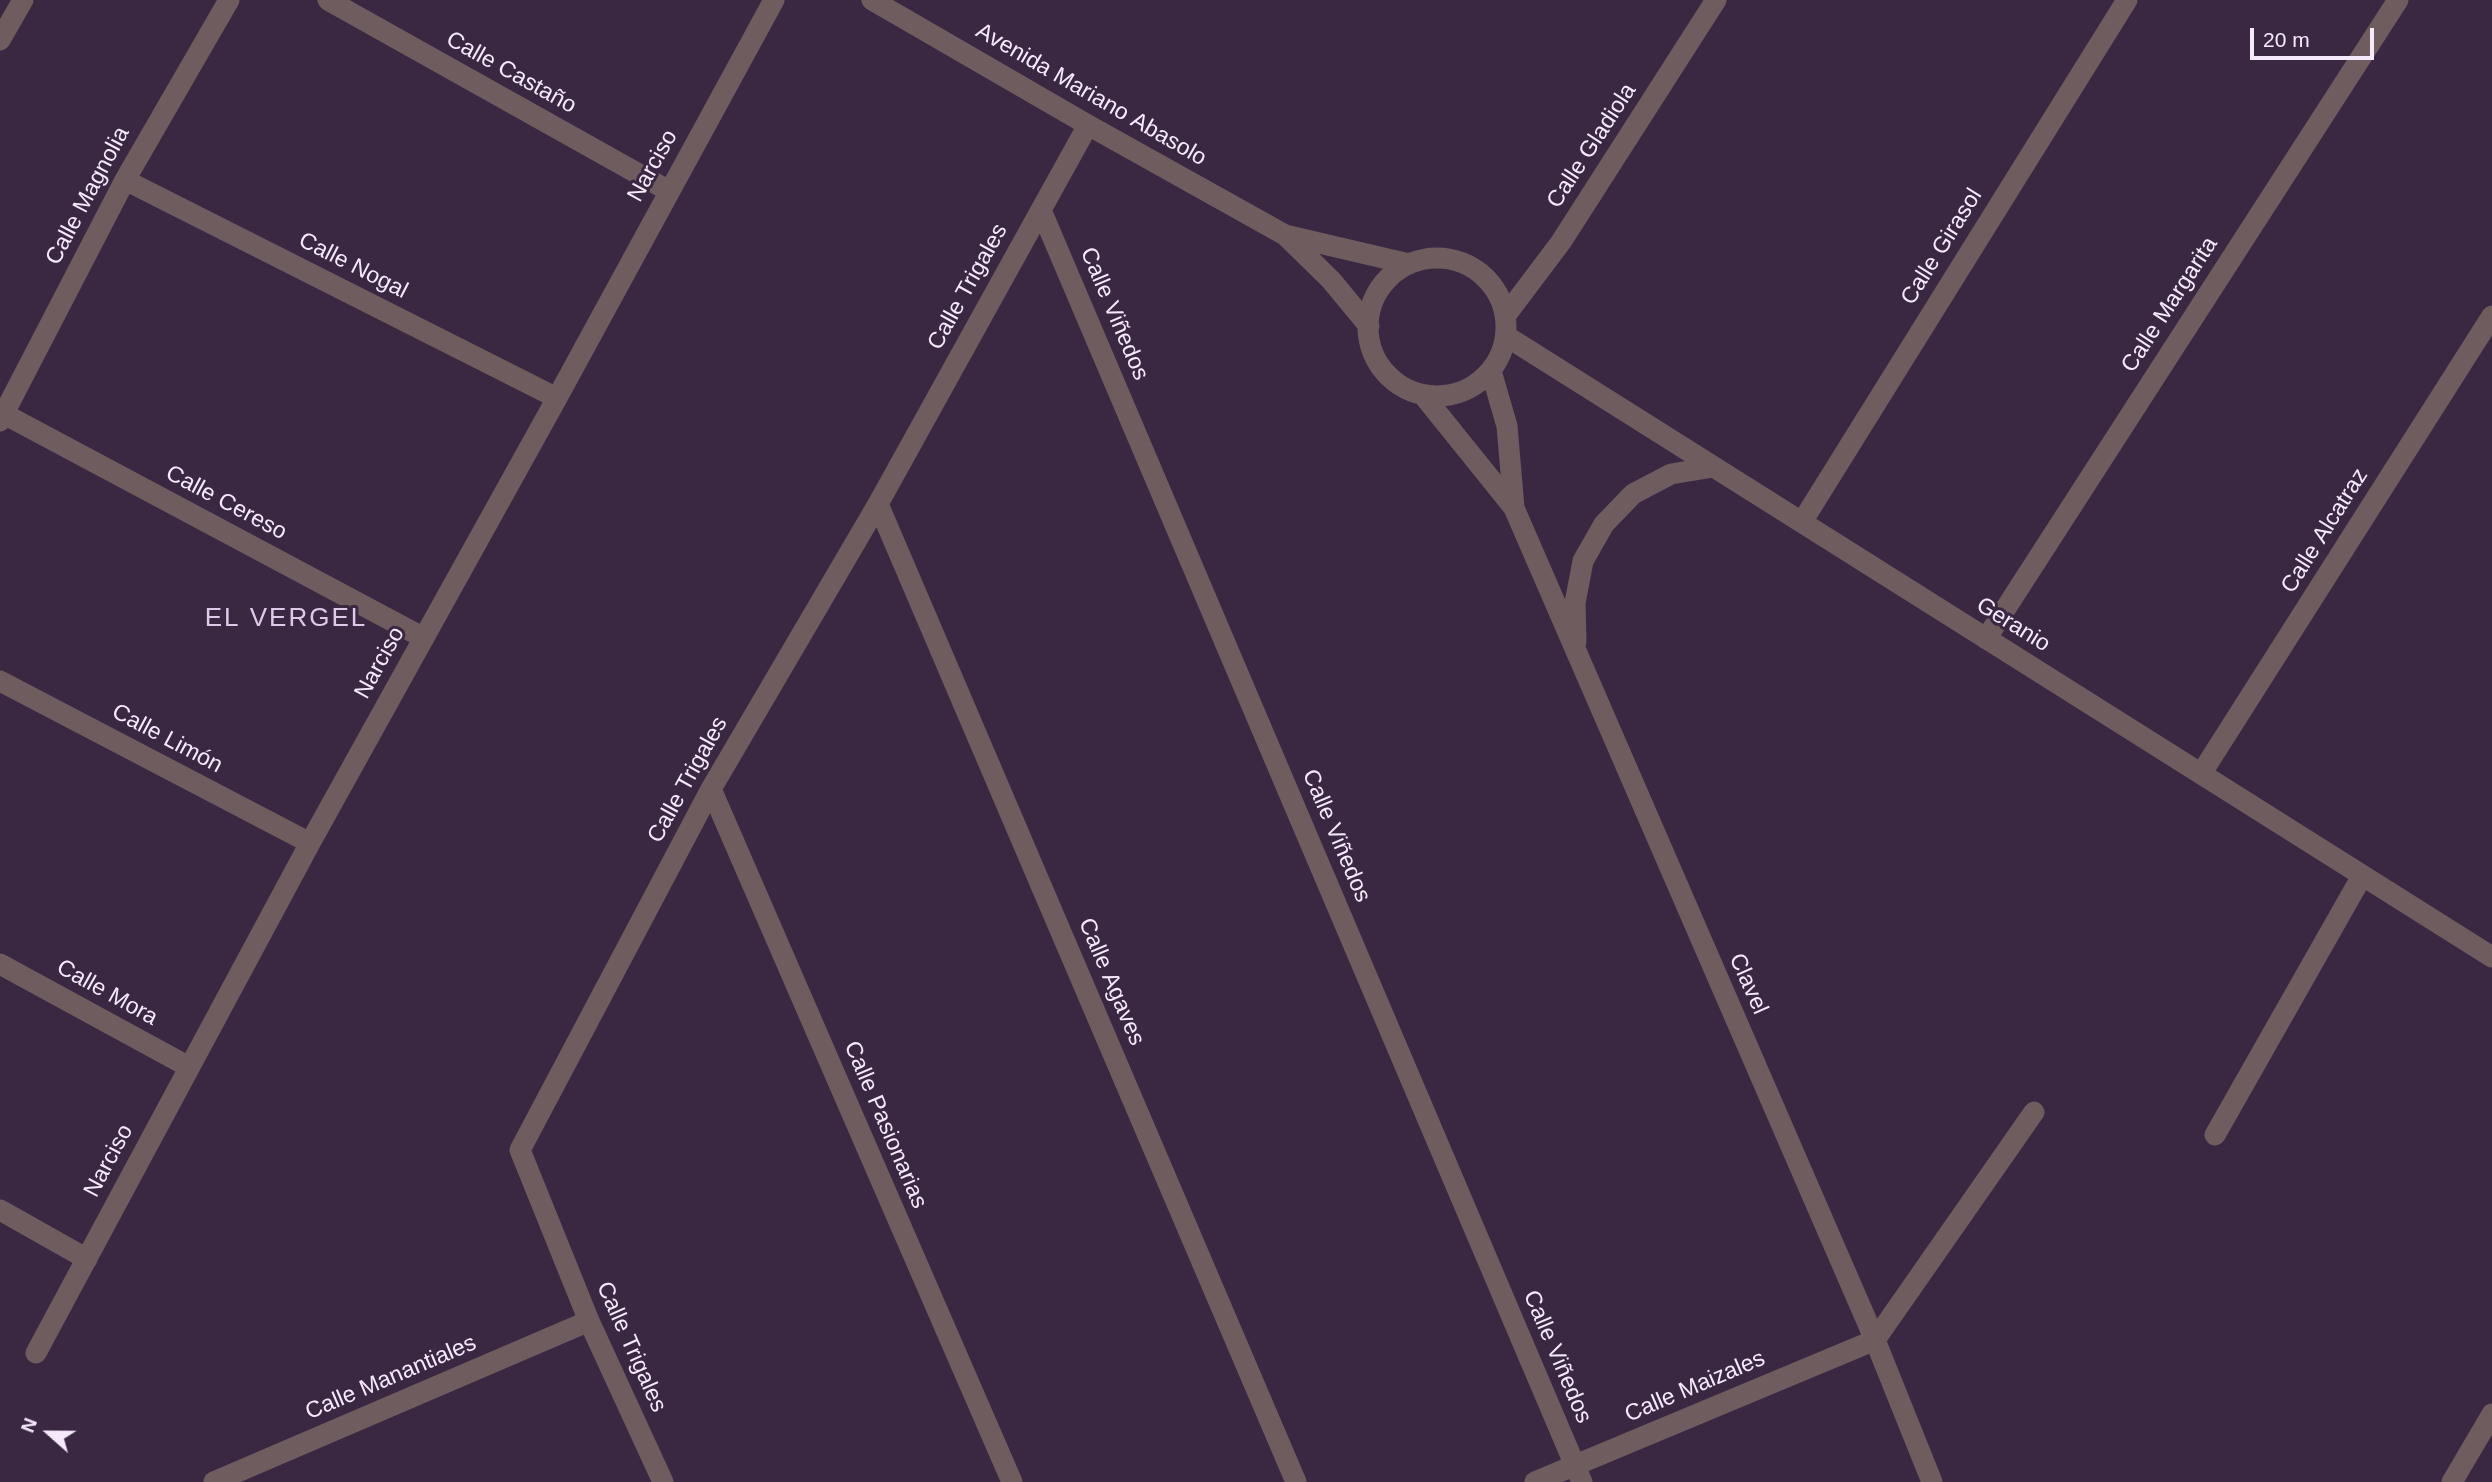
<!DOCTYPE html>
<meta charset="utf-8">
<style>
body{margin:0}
#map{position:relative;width:2492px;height:1482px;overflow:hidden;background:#3a2843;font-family:Helvetica,sans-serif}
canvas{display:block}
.north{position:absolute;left:14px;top:1398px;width:70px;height:70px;-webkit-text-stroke:5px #3a2843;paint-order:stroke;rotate:291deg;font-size:19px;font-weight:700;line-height:28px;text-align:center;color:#f5eafb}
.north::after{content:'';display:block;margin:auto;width:24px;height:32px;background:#f5eafb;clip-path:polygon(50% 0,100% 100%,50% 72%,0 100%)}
.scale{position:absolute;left:2250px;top:28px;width:124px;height:32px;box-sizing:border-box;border:4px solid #f5eafb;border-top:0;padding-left:9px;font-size:21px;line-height:24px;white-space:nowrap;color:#f5eafb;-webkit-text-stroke:5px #3a2843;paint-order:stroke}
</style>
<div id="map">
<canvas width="2492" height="1482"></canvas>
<div class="north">N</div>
<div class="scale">20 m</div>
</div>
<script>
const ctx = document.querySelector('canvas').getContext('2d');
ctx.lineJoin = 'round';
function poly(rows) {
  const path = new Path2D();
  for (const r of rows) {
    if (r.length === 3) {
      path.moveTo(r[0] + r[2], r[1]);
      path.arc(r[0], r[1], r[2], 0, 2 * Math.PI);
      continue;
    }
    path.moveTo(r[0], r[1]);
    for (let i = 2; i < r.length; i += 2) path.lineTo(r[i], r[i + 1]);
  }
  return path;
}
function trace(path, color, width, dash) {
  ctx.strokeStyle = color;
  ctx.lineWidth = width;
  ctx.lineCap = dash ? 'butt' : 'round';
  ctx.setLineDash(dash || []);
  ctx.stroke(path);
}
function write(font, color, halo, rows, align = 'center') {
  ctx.font = font + ' Helvetica,sans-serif';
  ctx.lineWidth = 6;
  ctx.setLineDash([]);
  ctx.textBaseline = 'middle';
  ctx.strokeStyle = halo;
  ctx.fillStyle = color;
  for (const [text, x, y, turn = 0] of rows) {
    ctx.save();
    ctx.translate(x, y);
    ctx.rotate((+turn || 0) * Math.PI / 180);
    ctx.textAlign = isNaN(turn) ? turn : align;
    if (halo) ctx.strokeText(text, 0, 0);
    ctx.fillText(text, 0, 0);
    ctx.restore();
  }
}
trace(poly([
 [328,0,669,191],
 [872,0,1088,125,1285,235,1331,280,1369,326],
 [0,40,23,0],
 [125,180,557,398],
 [1041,210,1582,1482],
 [1285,235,1409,264],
 [1437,327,69],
 [1506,315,1561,242,1716,0],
 [1506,336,2492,957],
 [1491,371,1507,426,1514,508],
 [1423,395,1514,508,1875,1340,1932,1482],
 [4,414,424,638],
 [0,421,125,180,229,0],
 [878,504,1296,1482],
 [1802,522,2127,0],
 [1986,639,2398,0],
 [1576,642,1575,603,1583,561,1604,524,1633,494,1671,474,1713,467],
 [0,681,310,843],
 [2201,774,2492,316],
 [711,789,1012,1482],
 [0,964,189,1067],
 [2215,1135,2362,876],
 [0,1210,87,1259],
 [36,1353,310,843,557,398,774,0],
 [214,1482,589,1321],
 [663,1482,589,1321,520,1150,711,789,878,504,1088,125],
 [1535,1482,1875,1340,2034,1112],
 [2452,1482,2492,1414]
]), '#6e5c5e', 21);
write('23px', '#f5eafb', '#3a2843', [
 ["Calle Castaño",511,73,29],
 ["Avenida Mariano Abasolo",1091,95,30],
 ["Calle Gladiola",1592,146,-57],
 ["Narciso",653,166,-61],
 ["Calle Magnolia",88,196,-62],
 ["Calle Girasol",1942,247,-58],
 ["Calle Nogal",353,266,27],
 ["Calle Trigales",968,287,-61],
 ["Calle Margarita",2170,305,-57],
 ["Calle Viñedos",1114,314,67],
 ["Calle Cereso",226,503,28],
 ["Calle Alcatraz",2325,531,-58],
 ["Geranio",2013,625,32],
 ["Narciso",380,663,-61],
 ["Calle Limón",167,739,28],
 ["Calle Trigales",688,780,-61],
 ["Calle Viñedos",1336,836,67],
 ["Calle Agaves",1111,982,67],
 ["Clavel",1748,984,66],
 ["Calle Mora",107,993,29],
 ["Calle Pasionarias",885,1125,67],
 ["Narciso",109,1161,-62],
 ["Calle Trigales",631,1347,66],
 ["Calle Viñedos",1557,1357,67],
 ["Calle Manantiales",391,1378,-23],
 ["Calle Maizales",1695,1387,-23]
]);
ctx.letterSpacing = '2px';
write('26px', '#dfc9eb', '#3a2843', [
 ["EL VERGEL",286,619]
]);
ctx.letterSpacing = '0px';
</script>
